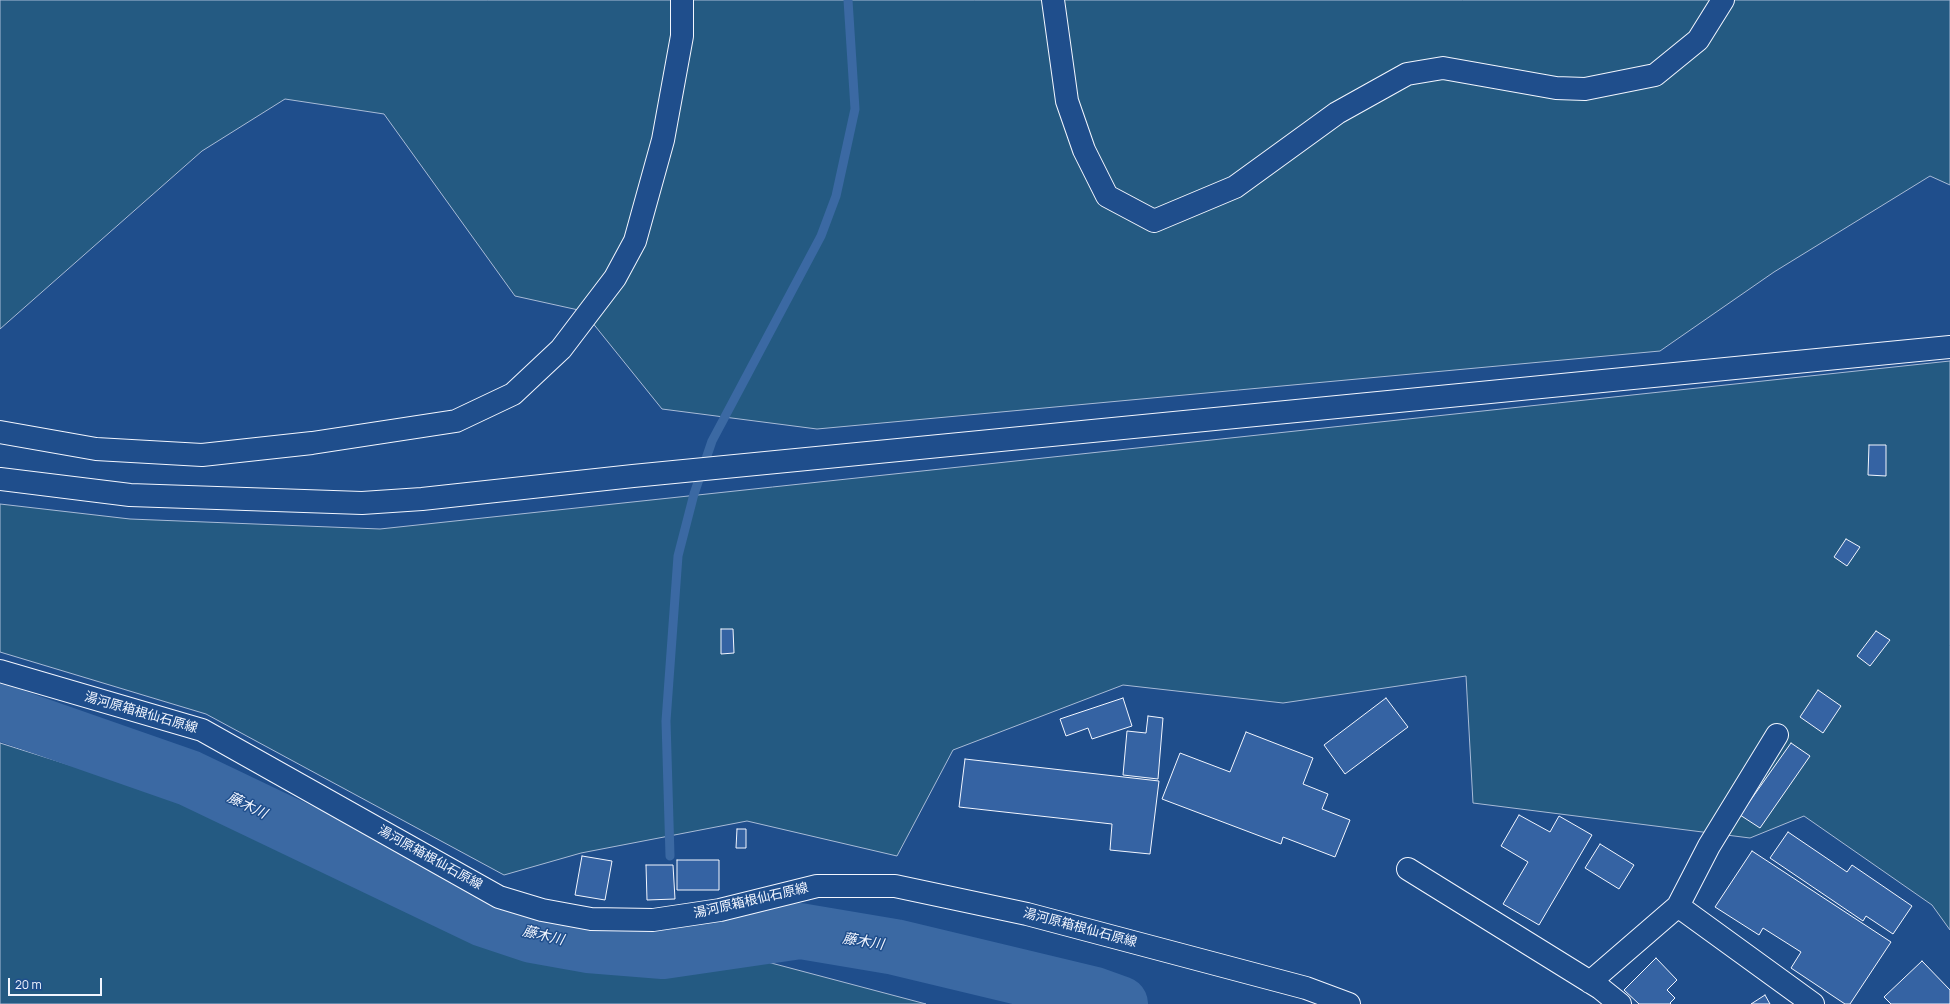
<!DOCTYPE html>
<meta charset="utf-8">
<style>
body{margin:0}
#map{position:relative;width:1950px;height:1004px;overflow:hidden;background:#1f4e8c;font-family:Manrope,sans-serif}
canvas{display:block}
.scale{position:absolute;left:8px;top:978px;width:94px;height:18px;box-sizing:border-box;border:2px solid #f2f6ff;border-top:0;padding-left:5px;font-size:12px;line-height:14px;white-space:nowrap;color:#f2f6ff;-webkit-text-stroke:3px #1f4e8c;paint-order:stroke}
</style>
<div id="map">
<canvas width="1950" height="1004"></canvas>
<div class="scale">20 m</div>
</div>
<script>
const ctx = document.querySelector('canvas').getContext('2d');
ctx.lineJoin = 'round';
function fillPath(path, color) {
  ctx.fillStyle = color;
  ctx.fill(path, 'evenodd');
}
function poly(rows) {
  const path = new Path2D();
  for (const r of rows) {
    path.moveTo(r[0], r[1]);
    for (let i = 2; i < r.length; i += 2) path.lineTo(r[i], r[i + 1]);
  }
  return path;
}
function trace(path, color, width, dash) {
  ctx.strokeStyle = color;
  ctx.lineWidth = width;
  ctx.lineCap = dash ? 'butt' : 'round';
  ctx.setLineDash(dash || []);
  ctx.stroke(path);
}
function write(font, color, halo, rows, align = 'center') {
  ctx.font = font + ' Manrope,"Noto Sans JP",sans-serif';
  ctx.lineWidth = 3;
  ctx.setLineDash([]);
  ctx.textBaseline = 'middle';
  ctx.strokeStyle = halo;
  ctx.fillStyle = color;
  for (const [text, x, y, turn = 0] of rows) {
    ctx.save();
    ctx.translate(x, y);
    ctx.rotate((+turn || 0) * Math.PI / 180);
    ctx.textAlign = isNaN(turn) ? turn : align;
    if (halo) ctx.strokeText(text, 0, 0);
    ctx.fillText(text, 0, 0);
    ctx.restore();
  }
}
const green = poly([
 [0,0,1950,0,1950,185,1930,176,1774,272,1660,351,817,429,662,409,583,311,515,296,384,114,285,99,202,151,0,329,0,0],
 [1950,361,1950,930,1932,905,1804,816,1750,838,1473,803,1466,676,1283,703,1123,685,953,750,897,856,747,821,581,853,504,875,206,714,0,652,0,504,130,519,380,529,1950,361],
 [0,743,184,801,481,932,531,947,654,962,756,959,926,1004,0,1004,0,743]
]);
fillPath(green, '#245a82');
trace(green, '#a8bbd7', 1);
trace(poly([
 [670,856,666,721,678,556,694,494,712,441,821,236,836,196,855,109,848,0],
 [674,935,680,949]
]), '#3b69a3', 9);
trace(poly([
 [0,712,189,778,484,919,532,935,588,945,663,951,800,931,895,947,1095,995,1120,1004]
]), '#3b69a3', 56);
const building = poly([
 [1869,445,1886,445,1886,476,1868,475,1869,445],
 [1846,539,1860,547,1847,566,1834,557,1846,539],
 [721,629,733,629,734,653,721,654,721,629],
 [1876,631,1890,640,1870,666,1857,656,1876,631],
 [1818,690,1841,706,1823,733,1800,717,1818,690],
 [1123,698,1132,726,1092,739,1088,728,1066,736,1060,719,1123,698],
 [1386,698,1408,727,1345,774,1324,745,1386,698],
 [1148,716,1163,718,1158,779,1123,775,1127,731,1146,733,1148,716],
 [1246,732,1313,758,1303,784,1328,794,1322,809,1350,820,1335,857,1283,837,1281,844,1162,799,1180,753,1230,772,1246,732],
 [1791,743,1810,756,1760,828,1740,815,1791,743],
 [965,759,1159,781,1150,854,1110,850,1112,824,959,807,965,759],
 [1519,815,1550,832,1559,816,1592,835,1539,925,1503,904,1528,862,1501,846,1519,815],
 [737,829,746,829,746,848,736,848,737,829],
 [1788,832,1847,872,1852,865,1912,906,1893,934,1866,916,1863,921,1770,858,1788,832],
 [1600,844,1634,865,1619,889,1585,868,1600,844],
 [1752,851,1891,942,1850,1004,1845,1004,1791,968,1801,952,1763,928,1759,935,1715,907,1752,851],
 [582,856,612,861,605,900,575,895,582,856],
 [677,860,719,860,719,890,677,890,677,860],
 [646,865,673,865,675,899,647,900,646,865],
 [1656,958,1677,980,1667,990,1675,998,1670,1003,1671,1004,1639,1004,1624,990,1656,958],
 [1922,961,1950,990,1950,1004,1891,1004,1884,997,1922,961],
 [1765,995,1770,1004,1751,1004,1765,995]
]);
fillPath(building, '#3563a3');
trace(building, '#f2f6ff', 1);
const street = poly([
 [1053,0,1067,101,1084,150,1107,196,1154,221,1235,187,1337,113,1407,74,1443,68,1556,88,1585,89,1655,75,1698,40,1723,0],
 [0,432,96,449,202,455,312,443,456,421,513,394,561,349,615,278,635,241,663,140,682,36,682,0],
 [1408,869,1600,988,1620,1004],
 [1678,906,1813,1004],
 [1590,982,1678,906,1709,846,1777,735]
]);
const secondary = poly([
 [0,479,130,495,362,503,422,499,633,476,1950,347]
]);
const primary = poly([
 [0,671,202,730,499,897,542,910,591,919,653,920,720,910,817,886,895,886,1027,914,1306,988,1349,1004]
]);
trace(street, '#f2f6ff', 24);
trace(secondary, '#f2f6ff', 24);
trace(primary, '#f2f6ff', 24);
trace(street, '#1f4e8c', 22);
trace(secondary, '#1f4e8c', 22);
trace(primary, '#1f4e8c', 22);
write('13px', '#f2f6ff', '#1f4e8c', [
 ["湯河原箱根仙石原線",141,713,16],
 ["湯河原箱根仙石原線",430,858,29],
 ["湯河原箱根仙石原線",751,901,-13],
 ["湯河原箱根仙石原線",1080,928,15]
]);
write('italic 14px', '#f2f6ff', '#1f4e8c', [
 ["藤木川",247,806,26],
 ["藤木川",543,936,13],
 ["藤木川",863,942,9]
]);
</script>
